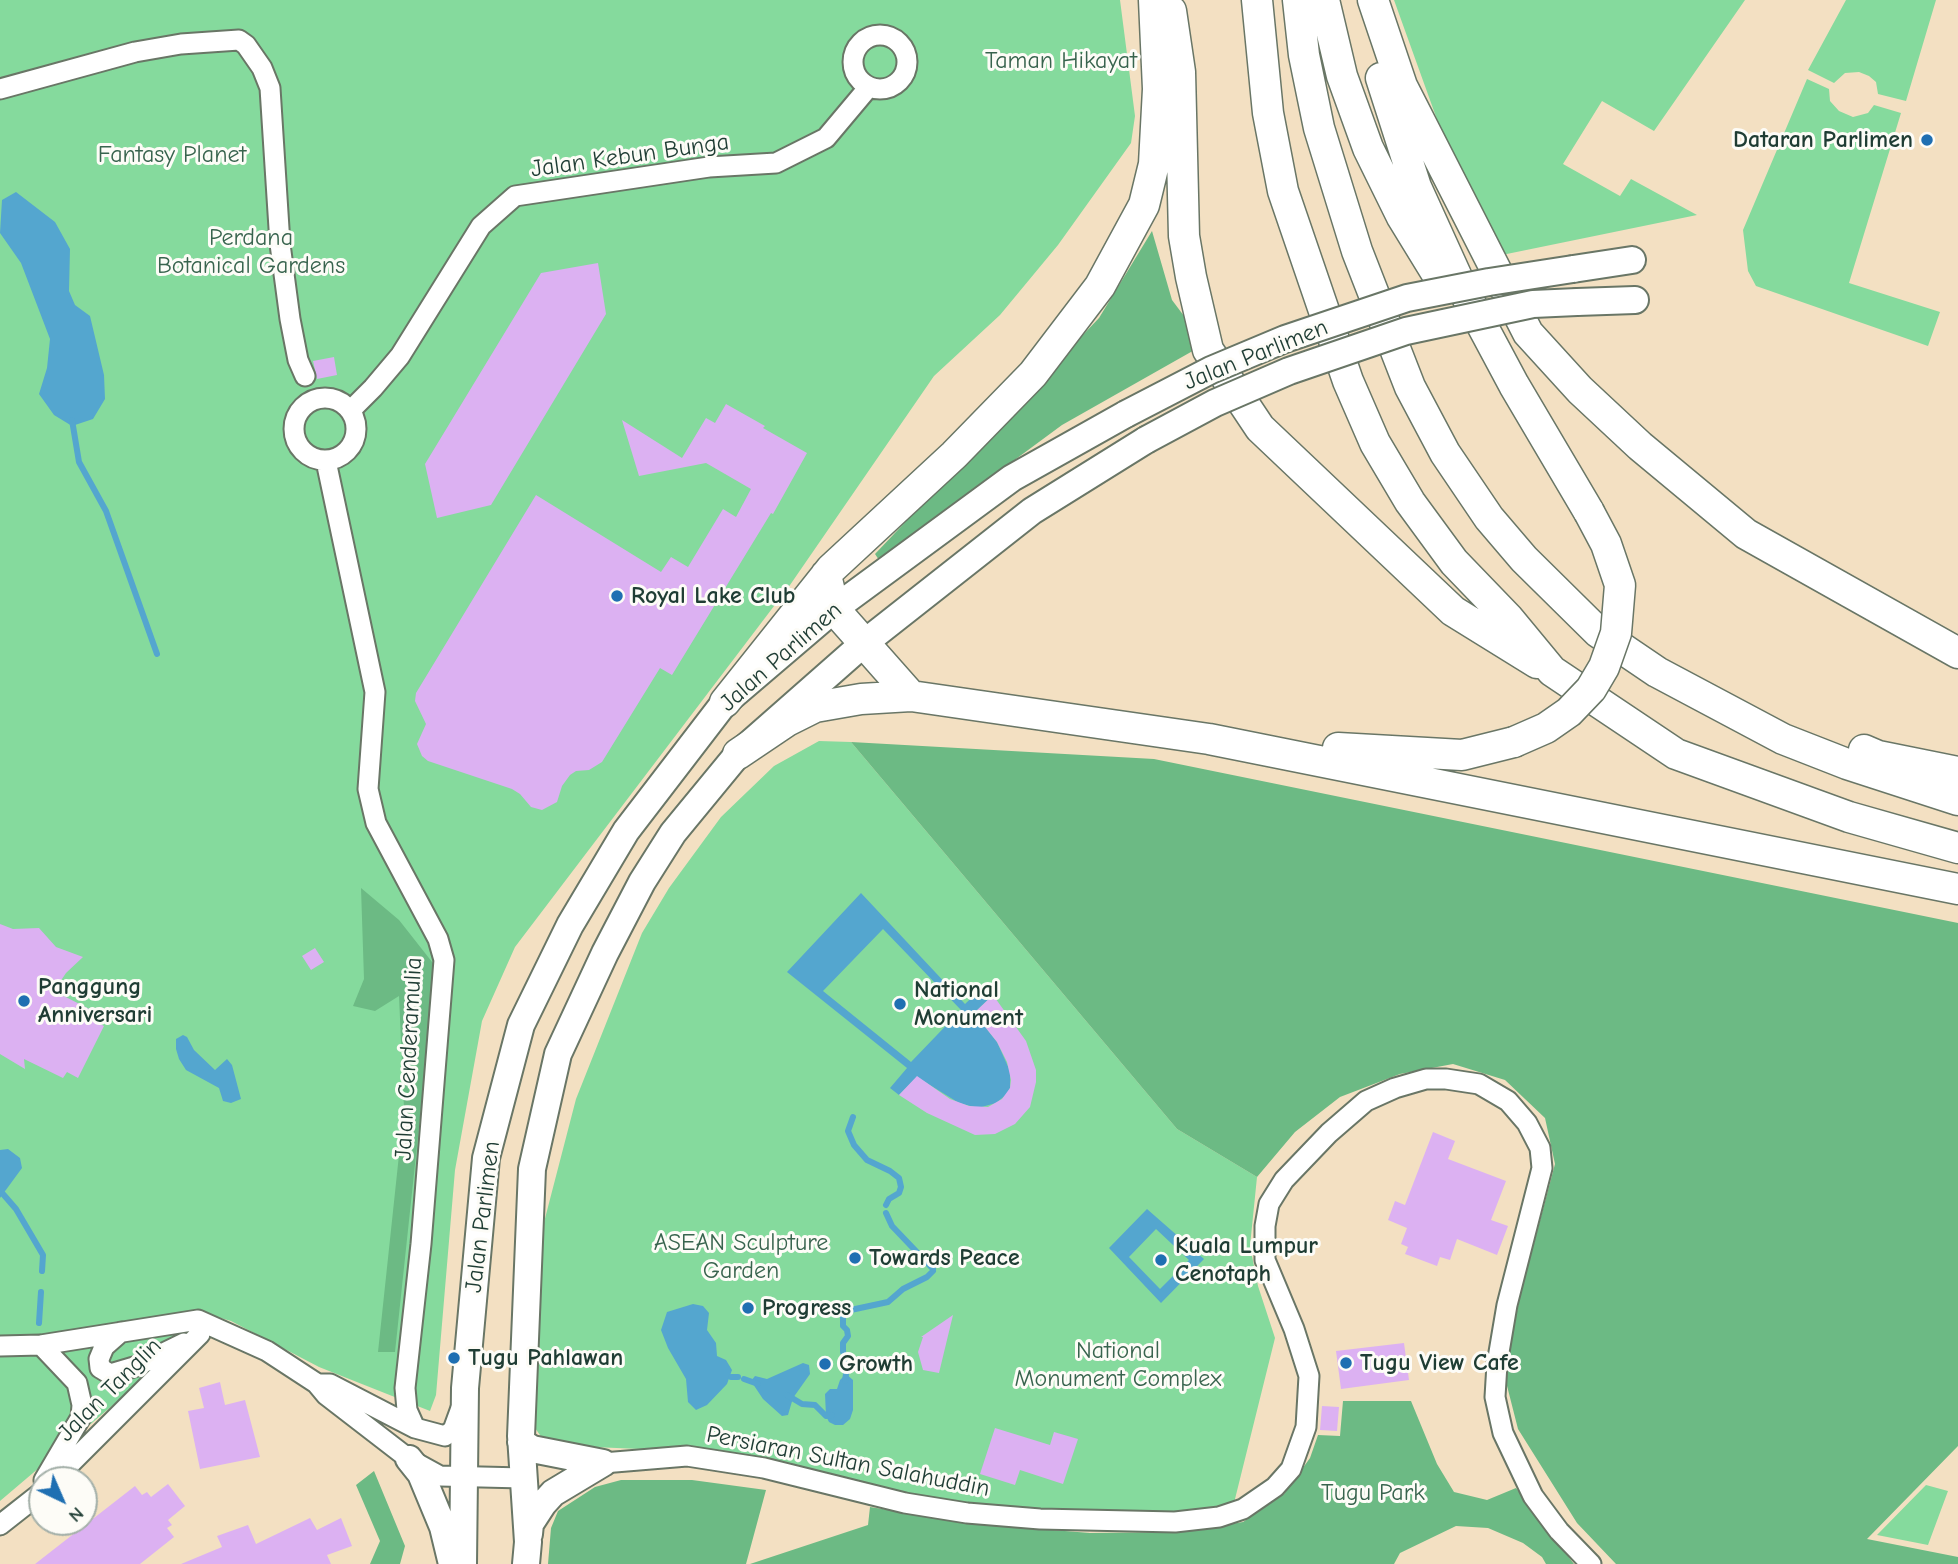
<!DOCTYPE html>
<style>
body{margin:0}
#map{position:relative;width:1958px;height:1564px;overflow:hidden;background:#f3e0c2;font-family:"Comic Neue",sans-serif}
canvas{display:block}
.north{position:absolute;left:28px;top:1466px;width:70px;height:70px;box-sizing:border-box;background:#fdfcf7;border:2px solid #a4b0a9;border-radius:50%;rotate:136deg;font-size:19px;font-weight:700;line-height:28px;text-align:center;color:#1f3d34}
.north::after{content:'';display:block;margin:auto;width:24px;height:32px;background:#1f6fb2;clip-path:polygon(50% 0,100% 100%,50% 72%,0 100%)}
</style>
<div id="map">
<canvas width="1958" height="1564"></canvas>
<div class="north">N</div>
</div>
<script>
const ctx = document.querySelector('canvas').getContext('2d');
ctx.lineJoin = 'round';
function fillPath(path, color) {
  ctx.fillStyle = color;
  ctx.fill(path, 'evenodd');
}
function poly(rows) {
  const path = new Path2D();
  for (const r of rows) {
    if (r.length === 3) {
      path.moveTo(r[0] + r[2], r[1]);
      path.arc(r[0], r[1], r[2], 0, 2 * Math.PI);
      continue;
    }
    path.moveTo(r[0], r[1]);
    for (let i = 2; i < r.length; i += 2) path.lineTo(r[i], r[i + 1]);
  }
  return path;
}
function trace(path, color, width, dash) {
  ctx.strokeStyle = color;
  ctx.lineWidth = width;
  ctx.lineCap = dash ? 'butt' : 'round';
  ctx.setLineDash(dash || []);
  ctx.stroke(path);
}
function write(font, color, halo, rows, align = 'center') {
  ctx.font = font + ' "Comic Neue",sans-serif';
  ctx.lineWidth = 6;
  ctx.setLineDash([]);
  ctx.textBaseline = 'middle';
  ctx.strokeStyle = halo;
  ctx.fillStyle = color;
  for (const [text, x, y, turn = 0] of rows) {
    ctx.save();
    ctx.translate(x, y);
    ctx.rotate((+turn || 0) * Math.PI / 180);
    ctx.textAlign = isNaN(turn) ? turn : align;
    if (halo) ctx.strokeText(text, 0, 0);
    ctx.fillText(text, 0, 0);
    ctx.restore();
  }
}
fillPath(poly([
 [0,0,1120,0,1135,116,1131,143,1058,245,1000,315,934,376,790,585,515,947,482,1021,455,1170,436,1395,430,1411,319,1367,231,1321,203,1313,126,1394,0,1501],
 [1394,0,1745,0,1654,131,1602,101,1563,164,1620,196,1631,179,1697,215,1497,256,1439,125],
 [1846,0,1936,0,1906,101,1878,94,1876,82,1869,76,1859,72,1845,73,1834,83,1808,70],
 [1807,79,1829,89,1830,101,1839,111,1853,117,1868,113,1874,105,1901,113,1849,283,1940,312,1928,346,1756,286,1748,271,1743,230],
 [819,741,851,742,1177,1129,1257,1177,1250,1246,1258,1286,1275,1338,1234,1503,1184,1512,1042,1512,917,1499,686,1451,547,1445,535,1428,542,1230,576,1099,642,933,669,888,721,817,774,766],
 [1926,1485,1948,1491,1928,1545,1877,1535]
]), '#85da9d');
fillPath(poly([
 [1152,231,1172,300,1205,344,1062,425,879,560,875,554,1099,318],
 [851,742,1154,759,1958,923,1958,1446,1867,1539,1958,1557,1958,1564,1616,1564,1577,1523,1518,1429,1504,1374,1521,1292,1555,1164,1545,1118,1505,1080,1453,1064,1400,1074,1340,1097,1295,1132,1257,1177,1177,1129],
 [361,888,399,920,436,967,395,1352,378,1352,404,1108,399,996,375,1011,353,1006,364,979],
 [1343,1401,1411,1401,1437,1464,1454,1492,1487,1500,1516,1488,1574,1564,1546,1564,1542,1557,1523,1543,1488,1528,1456,1526,1400,1553,1394,1564,750,1564,868,1525,870,1507,977,1524,1090,1533,1180,1532,1243,1522,1284,1494,1310,1458,1318,1435,1340,1436],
 [374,1471,405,1546,400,1564,370,1564,380,1541,356,1485],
 [621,1480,692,1480,766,1490,746,1564,548,1564,551,1528,558,1511,595,1487]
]), '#6cba84');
fillPath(poly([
 [16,192,55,222,70,249,69,291,75,305,90,316,104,375,105,399,93,419,72,426,54,415,39,394,47,368,50,339,21,263,0,233,2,200],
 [861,893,965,1004,985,985,993,995,974,1013,997,1042,1010,1071,1010,1088,1007,1094,996,1103,978,1108,959,1103,917,1077,899,1095,890,1088,907,1068,787,972],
 [883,929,961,1010,911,1062,823,991],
 [183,1035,187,1037,194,1050,215,1070,227,1059,232,1065,241,1099,231,1103,223,1101,219,1088,186,1070,179,1059,176,1049,176,1039],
 [8,1149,20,1158,22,1168,0,1198,0,1150],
 [1147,1209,1204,1259,1161,1303,1109,1248],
 [1156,1229,1189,1260,1160,1289,1129,1257],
 [693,1304,703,1306,709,1313,707,1330,716,1343,717,1356,726,1360,732,1370,727,1384,707,1405,696,1410,688,1402,686,1379,668,1348,661,1330,667,1312],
 [803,1363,809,1365,810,1374,793,1398,788,1415,782,1416,763,1399,751,1381,755,1376,767,1379],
 [846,1374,853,1380,853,1410,850,1419,843,1425,835,1425,829,1422,826,1416,825,1394,830,1389,837,1389,840,1380]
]), '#54a6cf');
trace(poly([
 [72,420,79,462,106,511,157,654],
 [853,1117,848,1131,854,1145,867,1160,890,1171,899,1178,901,1187,899,1193,889,1199,886,1205],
 [3,1194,16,1209,43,1255,42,1271],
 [886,1213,892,1226,933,1269],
 [39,1323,41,1292],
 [843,1352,843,1343,848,1336,847,1330,843,1326,843,1313,846,1311,888,1302,903,1289,927,1277,933,1271],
 [842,1359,847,1367,845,1381],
 [731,1377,738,1377],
 [744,1379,758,1384],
 [787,1395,802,1404,815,1405,826,1416,832,1415]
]), '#54a6cf', 6);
fillPath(poly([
 [598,263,606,314,491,505,437,518,425,464,541,273],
 [334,357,337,375,317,379,313,361],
 [726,404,765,426,763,428,807,453,773,514,771,513,672,675,660,668,602,762,589,770,576,771,570,775,562,786,557,802,542,810,531,807,520,794,512,789,428,761,422,756,417,744,426,724,415,701,416,693,536,495,661,572,671,557,688,567,723,509,736,517,751,489,706,463,639,476,622,420,682,458,706,418,715,423],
 [0,924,13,929,39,928,56,947,83,957,66,973,54,991,95,1012,91,1019,104,1026,78,1078,67,1072,63,1078,24,1059,25,1069,0,1054],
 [315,948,324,962,311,970,302,956],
 [993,995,1026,1041,1036,1070,1036,1082,1030,1107,1015,1124,995,1134,975,1135,927,1113,899,1095,917,1076,950,1099,969,1106,988,1107,1002,1099,1010,1088,1011,1080,1007,1062,997,1042,974,1013],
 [1433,1132,1455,1141,1448,1159,1506,1181,1491,1220,1508,1226,1497,1255,1457,1239,1450,1260,1440,1257,1437,1266,1405,1254,1408,1247,1401,1244,1407,1228,1388,1220,1395,1201,1405,1205],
 [953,1315,939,1373,923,1370,918,1352,923,1337,921,1337],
 [1404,1343,1409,1380,1341,1389,1336,1351],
 [220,1382,225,1405,245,1400,260,1457,200,1469,188,1411,204,1408,199,1388],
 [1322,1406,1339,1407,1337,1431,1320,1430],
 [995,1428,1050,1445,1054,1432,1078,1439,1063,1484,1020,1470,1015,1485,980,1474],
 [168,1484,185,1506,168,1520,172,1525,167,1528,174,1537,140,1564,35,1564,135,1486,142,1495,147,1492,151,1497],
 [310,1518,317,1530,341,1518,352,1546,327,1555,331,1564,181,1564,222,1547,217,1536,248,1525,256,1544]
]), '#dcb1f2');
const street = poly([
 [880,62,27],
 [0,89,135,52,181,44,239,40,246,45,262,68,270,88,280,244,290,319,298,360,305,376],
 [325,429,31],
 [351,410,373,388,400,356,481,226,515,196,709,167,776,163,826,138,868,88],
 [326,461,375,692,368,789,376,823,438,939,444,960,421,1244,405,1388,407,1410,415,1428],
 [121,1332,104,1347,99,1359,100,1368,110,1374,137,1366,184,1343],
 [41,1345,77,1383,82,1405,81,1417,44,1480],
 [0,1346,41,1345,198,1320,267,1351,316,1383,326,1395,409,1459,440,1476,523,1478],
 [321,1384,330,1384,415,1428,445,1436,453,1430,461,1408],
 [603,1463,687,1456,764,1468,905,1503,967,1513,1040,1519,1175,1522,1219,1517,1243,1509,1275,1487,1291,1469,1306,1427,1309,1376,1294,1329,1265,1260,1265,1226,1269,1204,1284,1180,1329,1133,1366,1101,1395,1088,1426,1079,1446,1079,1479,1084,1508,1101,1527,1123,1540,1148,1542,1168,1507,1305,1497,1364,1495,1397,1503,1433,1533,1496,1559,1531,1591,1564],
 [54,1480,200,1334],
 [0,1525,42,1492]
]);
const secondary = poly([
 [1573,269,1632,260],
 [1577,302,1635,300],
 [521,1442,532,1449,603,1463],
 [409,1459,421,1474,443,1527,452,1564],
 [529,1534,530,1524,543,1504,553,1493,603,1463],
 [463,1564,465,1388,486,1158,521,1025,570,925,626,831,725,702,834,609,1012,478,1126,414],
 [526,1564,528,1542,521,1436,532,1169,558,1054,605,953,642,882,673,833,738,754,863,644,1032,511,1146,440]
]);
const primary = poly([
 [1257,0,1268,113,1283,191,1348,381,1375,443,1410,502,1454,562,1509,619,1552,671,1676,754,1849,817,1958,848],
 [1298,0,1304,55,1319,128,1357,251,1410,387,1445,453,1489,518,1524,559,1598,632,1657,672,1783,739,1847,764,1958,800],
 [1324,0,1342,76,1368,148,1402,217,1440,279],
 [1373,0,1402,86,1528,333,1580,390,1640,446,1746,534,1958,653],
 [1171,11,1180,72,1184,236,1191,277,1208,350,1260,428,1453,611,1537,663],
 [1381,78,1416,187,1460,284,1514,385,1589,512],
 [826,575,834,609,911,696],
 [725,702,831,569,954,455,1033,374,1100,286,1144,205,1154,164,1158,89,1154,0],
 [1338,748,1462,755,1514,742],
 [1864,750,1878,756,1958,772],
 [738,754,787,721,815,707,861,699,911,696,1209,739,1958,889]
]);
trace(street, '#697666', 23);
trace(secondary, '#697666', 30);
trace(primary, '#697666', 33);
trace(street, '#fff', 19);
trace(secondary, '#fff', 26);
trace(primary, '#fff', 30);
const secondaryBridge = poly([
 [1126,414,1211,370,1285,339,1407,298,1489,282,1573,269],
 [1146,440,1215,403,1289,371,1406,331,1533,304,1577,302]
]);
const primaryBridge = poly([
 [1514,742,1546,728,1569,712,1591,689,1604,667,1616,633,1620,585,1606,544,1589,512]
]);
trace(secondaryBridge, '#697666', 30, []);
trace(primaryBridge, '#697666', 33, []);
trace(secondaryBridge, '#fff', 26);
trace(primaryBridge, '#fff', 30);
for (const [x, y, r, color] of [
 [1927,140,7,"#1f6fb2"],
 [617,596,7,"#1f6fb2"],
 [24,1001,7,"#1f6fb2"],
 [900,1004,7,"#1f6fb2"],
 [855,1258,7,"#1f6fb2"],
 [1161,1260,7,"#1f6fb2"],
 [748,1308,7,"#1f6fb2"],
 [454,1358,7,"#1f6fb2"],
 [1346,1363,7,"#1f6fb2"],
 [825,1364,7,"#1f6fb2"]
]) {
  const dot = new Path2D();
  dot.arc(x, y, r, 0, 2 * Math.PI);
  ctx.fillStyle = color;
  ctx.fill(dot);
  trace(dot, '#fdfcf7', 2.5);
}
write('24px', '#38644e', '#fdfcf7', [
 ["Taman Hikayat",1061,61],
 ["Fantasy Planet",172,155],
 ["Perdana",251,238],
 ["Botanical Gardens",251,266],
 ["ASEAN Sculpture",741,1243],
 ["Garden",741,1271],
 ["National",1118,1351],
 ["Monument Complex",1118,1379],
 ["Tugu Park",1373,1493]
]);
write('bold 24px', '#1f3d34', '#fdfcf7', [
 ["Dataran Parlimen",1913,140,"right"],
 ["Royal Lake Club",631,596],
 ["Panggung",38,987],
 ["Anniversari",38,1015],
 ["National",914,990],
 ["Monument",914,1018],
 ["Kuala Lumpur",1175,1246],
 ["Cenotaph",1175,1274],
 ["Towards Peace",869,1258],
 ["Progress",762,1308],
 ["Tugu Pahlawan",468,1358],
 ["Tugu View Cafe",1360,1363],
 ["Growth",839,1364]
], 'left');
write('24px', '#1f3d34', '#fdfcf7', [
 ["Jalan Kebun Bunga",630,156,-8],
 ["Jalan Parlimen",1256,355,-22],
 ["Jalan Parlimen",781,657,-41],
 ["Jalan Cenderamulia",409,1059,-87],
 ["Jalan Parlimen",483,1217,-83],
 ["Jalan Tanglin",110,1390,-45],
 ["Persiaran Sultan Salahuddin",848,1462,11]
]);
</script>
